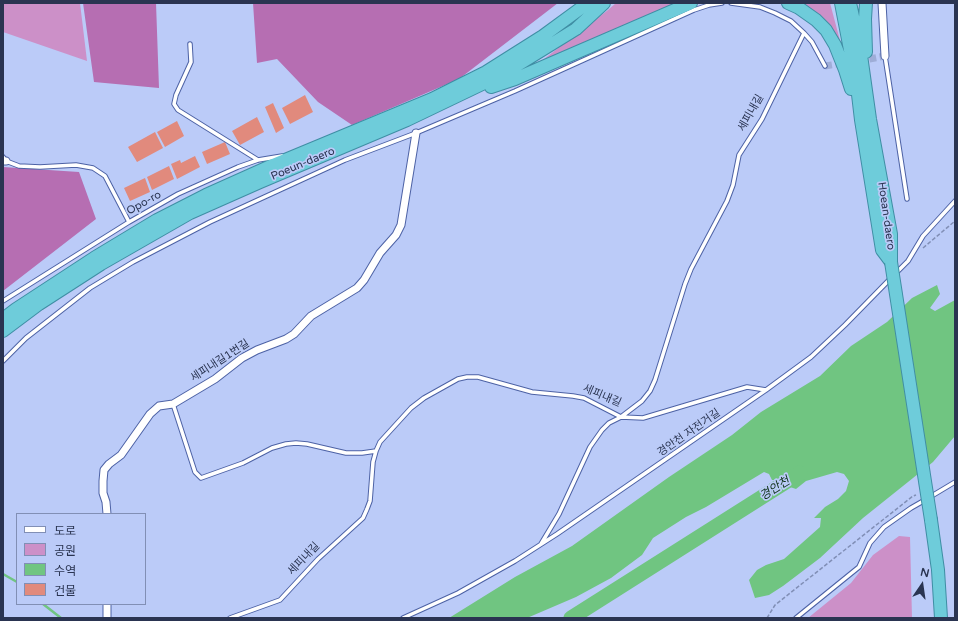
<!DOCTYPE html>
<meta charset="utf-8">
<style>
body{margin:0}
#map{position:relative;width:958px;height:621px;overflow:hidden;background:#bbcbf8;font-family:"Varela Round","Noto Sans KR",sans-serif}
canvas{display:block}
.frame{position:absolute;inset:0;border:4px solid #2a3451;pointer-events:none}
.legend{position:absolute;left:16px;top:513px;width:130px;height:92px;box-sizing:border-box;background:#bbcbf8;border:1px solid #818fb5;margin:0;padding:5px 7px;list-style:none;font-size:12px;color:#2a3451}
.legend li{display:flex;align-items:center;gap:8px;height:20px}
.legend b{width:20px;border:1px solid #818fb5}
.north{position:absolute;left:902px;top:565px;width:40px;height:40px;-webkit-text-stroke:3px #bbcbf8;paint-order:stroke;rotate:13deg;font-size:11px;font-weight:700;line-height:16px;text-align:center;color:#2a3451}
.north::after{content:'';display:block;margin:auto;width:14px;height:18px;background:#2a3451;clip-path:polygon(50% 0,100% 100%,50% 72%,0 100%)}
</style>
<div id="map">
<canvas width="958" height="621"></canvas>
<div class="frame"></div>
<ul class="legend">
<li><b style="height:5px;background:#fff"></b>도로</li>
<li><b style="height:11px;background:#cc90c8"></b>공원</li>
<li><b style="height:11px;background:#70c581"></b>수역</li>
<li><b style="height:11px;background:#e18a7d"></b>건물</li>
</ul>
<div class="north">N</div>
</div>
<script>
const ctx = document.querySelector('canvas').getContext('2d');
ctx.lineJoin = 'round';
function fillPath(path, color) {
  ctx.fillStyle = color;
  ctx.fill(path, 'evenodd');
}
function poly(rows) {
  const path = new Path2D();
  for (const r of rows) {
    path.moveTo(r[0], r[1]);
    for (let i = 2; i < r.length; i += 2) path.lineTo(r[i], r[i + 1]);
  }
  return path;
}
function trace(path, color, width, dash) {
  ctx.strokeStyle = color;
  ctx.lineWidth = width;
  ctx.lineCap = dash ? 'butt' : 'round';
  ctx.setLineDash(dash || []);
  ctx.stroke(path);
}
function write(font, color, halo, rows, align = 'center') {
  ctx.font = font + ' "Varela Round","Noto Sans KR",sans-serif';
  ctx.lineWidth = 3.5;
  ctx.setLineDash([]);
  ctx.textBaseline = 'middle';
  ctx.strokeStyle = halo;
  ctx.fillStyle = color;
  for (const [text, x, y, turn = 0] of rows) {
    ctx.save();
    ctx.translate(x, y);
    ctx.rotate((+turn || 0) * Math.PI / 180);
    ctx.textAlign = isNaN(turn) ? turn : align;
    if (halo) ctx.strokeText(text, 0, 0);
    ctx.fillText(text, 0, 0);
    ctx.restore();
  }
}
fillPath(poly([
 [3,3,80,3,87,61,3,32],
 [616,3,678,3,584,45,540,62,608,10],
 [798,3,830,3,842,48],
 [899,536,910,537,912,618,808,618,851,583,873,555]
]), '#cc90c8');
fillPath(poly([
 [83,3,156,3,159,88,94,82],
 [253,3,558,3,459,79,352,125,318,102,277,59,257,63],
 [3,167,79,172,96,219,3,291]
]), '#b66eb2');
fillPath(poly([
 [937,285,940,294,930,308,935,311,955,300,955,436,933,462,863,518,820,558,783,586,769,595,755,598,749,580,757,570,766,565,784,559,820,527,821,518,814,518,825,507,838,499,846,491,849,481,844,474,837,472,806,481,796,489,787,486,777,480,772,480,769,474,764,472,706,507,686,517,653,538,642,555,611,578,576,597,527,618,449,618,515,577,572,546,669,477,732,435,761,412,820,376,851,346,887,322,912,298]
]), '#70c581');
trace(poly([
 [3,574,17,582],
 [43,604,61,618]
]), '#70c581', 2.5);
trace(poly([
 [571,618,800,473]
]), '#70c581', 15);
fillPath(poly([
 [305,95,313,112,290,124,282,108],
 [273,103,284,128,276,133,265,107],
 [257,117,264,132,240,145,232,131],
 [177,121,184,136,165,147,157,132],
 [155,132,163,148,137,162,128,147],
 [225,142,230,154,207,164,202,152],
 [195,156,200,167,177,179,171,164,180,160,181,163],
 [169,166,174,179,152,190,147,177],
 [145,178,150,192,130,201,124,188]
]), '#e18a7d');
trace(poly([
 [859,61,885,56],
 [825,66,844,63]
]), '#9eadd7', 7, [7, 3.5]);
const service = poly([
 [731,3,760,7,775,13,791,21,804,33],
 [190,44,191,62,176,95,174,104,178,110,258,160],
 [885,56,907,199],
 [3,157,6,161,19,166,40,167,76,165,93,168,105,176,129,222],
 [895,274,908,261,923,236,955,201],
 [3,301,129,222,178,194,238,167,258,160,282,156],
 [3,361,26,338,90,288,133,262,210,222,345,160,416,133,515,91,694,10,709,5,722,3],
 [173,404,195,472,201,478,243,463,272,448,286,444,296,443,307,444,346,453,362,453,376,451],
 [930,497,955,482],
 [541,544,559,514,590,447,602,430,609,423,621,417,643,418,747,387,766,390],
 [230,618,280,600,318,559,363,518,367,509,370,501,373,462,376,451,380,442,411,408,424,398,458,379,467,377,478,377,532,392,573,396,584,398,621,417,642,401,650,391,655,380,685,284,691,269,727,201,733,185,739,155,762,119,804,33,812,42,825,66],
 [403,618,458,593,515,561,557,534,766,390,811,357,845,325,891,278],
 [796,618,859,567,870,543,884,527,911,508,925,500]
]);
const minor = poly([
 [882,3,885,56],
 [3,161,6,161],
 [107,514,106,502,103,493,103,481,104,470,109,464,121,455,150,414,159,406,173,404,215,379,242,358,257,350,286,339,294,334,311,316,357,288,364,280,380,253,396,235,401,225,416,133],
 [107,618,107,604]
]);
const trunk = poly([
 [788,3,799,8,816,20,826,30,835,45,845,70,851,89],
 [841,3,857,86,861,120,882,250,891,262],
 [850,3,860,48,870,119,891,234,891,262],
 [866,3,865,19,866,52],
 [491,87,515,79,691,3],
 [3,319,16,309,94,258,157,220,206,195,273,165,432,99,486,72,543,36,588,3],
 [3,331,39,304,101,264,190,213,260,182,407,120,503,74,576,29,604,3],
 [931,520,938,570,941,618]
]);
trace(service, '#4d62a5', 5.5);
trace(minor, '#4d62a5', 9);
trace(trunk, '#3f8ea4', 14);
trace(poly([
 [923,248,955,221],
 [767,618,775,605,913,496,916,495]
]), '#818fb6', 1.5, [4, 2]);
trace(service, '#fff', 3.5);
trace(minor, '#fff', 7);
trace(trunk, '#6eccda', 12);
const trunkBridge = poly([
 [891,262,931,520]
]);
trace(trunkBridge, '#3f8ea4', 14, []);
trace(trunkBridge, '#6eccda', 12);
write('11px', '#2a3451', '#bbcbf8', [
 ["세피내길",751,113,-60],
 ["Poeun-daero",303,164,-23],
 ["Opo-ro",144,203,-29],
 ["Hoean-daero",886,216,82],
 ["세피내길1번길",220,361,-33],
 ["세피내길",602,396,23],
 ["경안천 자전거길",689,433,-35],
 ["세피내길",304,559,-46]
]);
write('italic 12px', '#0f3218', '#bbcbf8', [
 ["경안천",775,489,-32]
]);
</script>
